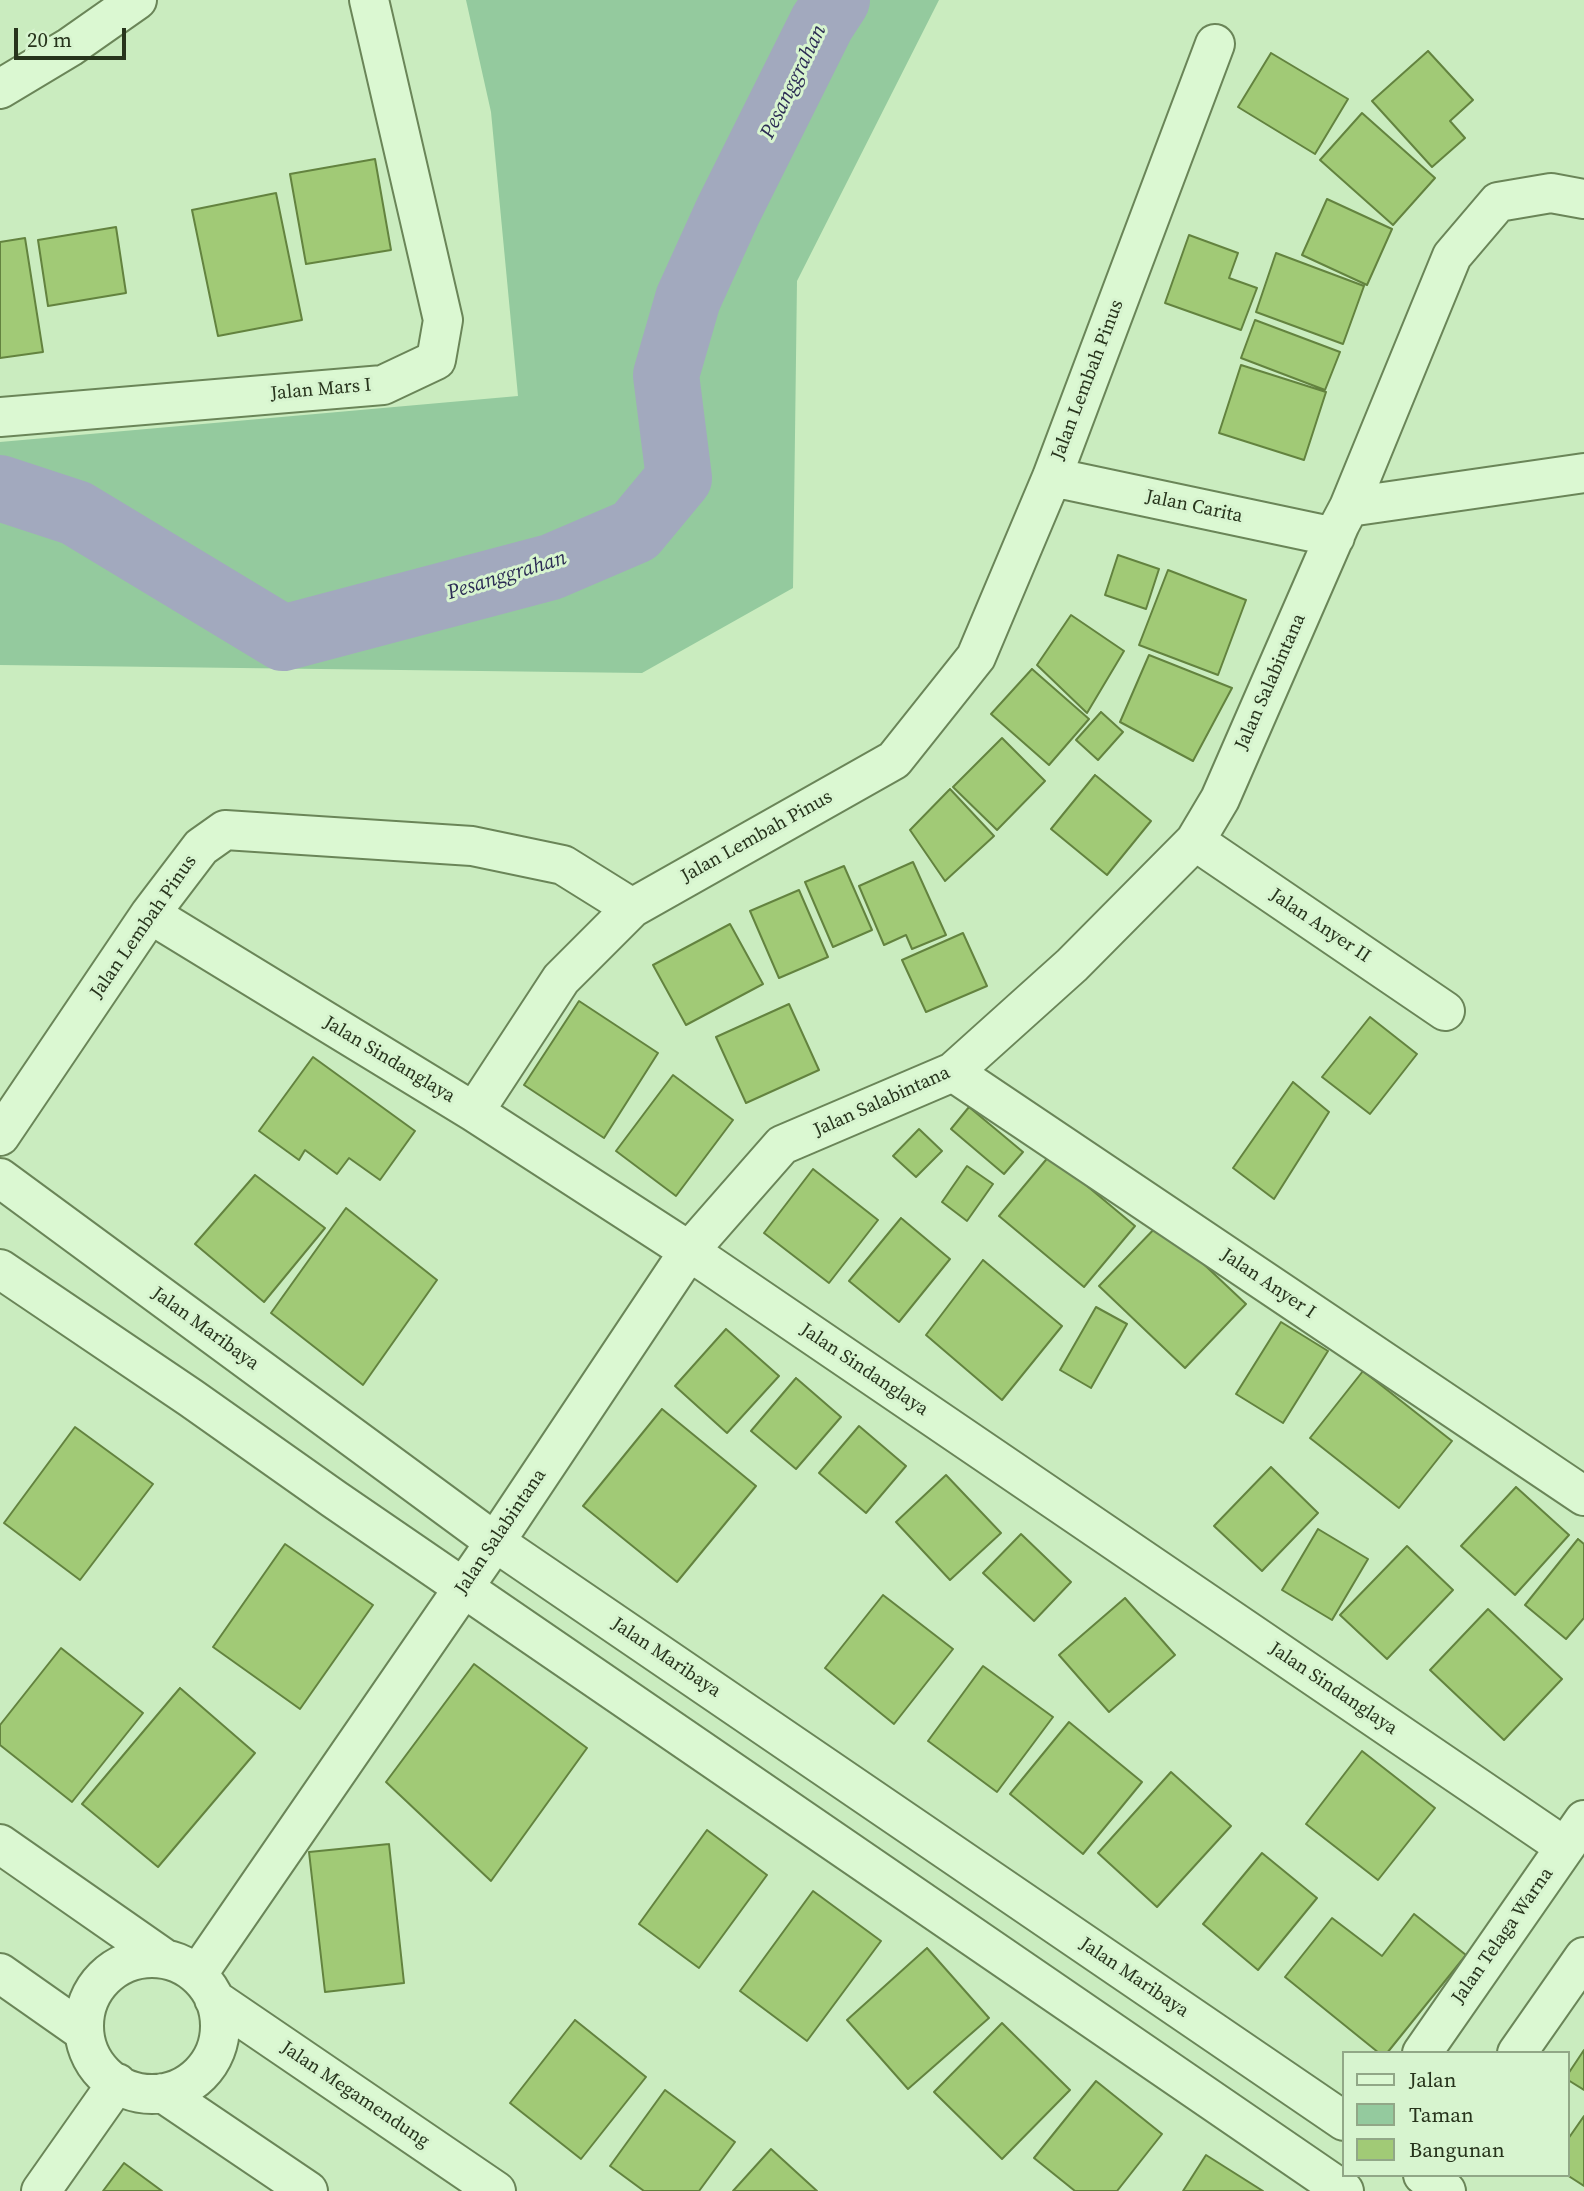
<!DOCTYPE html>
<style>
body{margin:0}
#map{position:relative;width:1584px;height:2191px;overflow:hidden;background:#caecbf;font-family:"Source Serif 4",serif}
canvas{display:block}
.legend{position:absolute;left:1342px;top:2051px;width:228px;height:126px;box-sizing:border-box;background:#d7f4cf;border:2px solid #91a787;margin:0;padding:9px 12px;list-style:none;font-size:21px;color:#27341c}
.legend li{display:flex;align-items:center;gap:14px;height:35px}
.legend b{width:35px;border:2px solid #91a787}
.scale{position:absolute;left:14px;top:28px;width:112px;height:32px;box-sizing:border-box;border:4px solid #27341c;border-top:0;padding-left:9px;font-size:21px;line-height:24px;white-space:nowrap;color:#27341c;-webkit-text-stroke:5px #d7f4cf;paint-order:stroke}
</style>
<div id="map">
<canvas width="1584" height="2191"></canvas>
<ul class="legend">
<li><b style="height:9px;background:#dbf8d2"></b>Jalan</li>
<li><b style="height:19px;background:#94ca9e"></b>Taman</li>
<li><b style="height:19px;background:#a1ca76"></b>Bangunan</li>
</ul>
<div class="scale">20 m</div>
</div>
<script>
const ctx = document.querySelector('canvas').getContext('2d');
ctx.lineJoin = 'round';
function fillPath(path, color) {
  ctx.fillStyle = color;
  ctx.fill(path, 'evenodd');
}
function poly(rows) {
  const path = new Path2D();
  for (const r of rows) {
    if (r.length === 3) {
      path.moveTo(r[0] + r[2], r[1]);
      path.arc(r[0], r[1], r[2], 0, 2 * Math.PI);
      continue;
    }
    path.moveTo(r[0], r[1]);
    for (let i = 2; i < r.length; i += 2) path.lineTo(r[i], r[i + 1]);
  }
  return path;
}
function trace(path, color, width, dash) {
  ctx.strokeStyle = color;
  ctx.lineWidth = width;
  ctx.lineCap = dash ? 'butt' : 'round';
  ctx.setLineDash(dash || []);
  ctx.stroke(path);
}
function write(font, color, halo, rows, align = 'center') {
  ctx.font = font + ' "Source Serif 4",serif';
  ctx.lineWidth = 6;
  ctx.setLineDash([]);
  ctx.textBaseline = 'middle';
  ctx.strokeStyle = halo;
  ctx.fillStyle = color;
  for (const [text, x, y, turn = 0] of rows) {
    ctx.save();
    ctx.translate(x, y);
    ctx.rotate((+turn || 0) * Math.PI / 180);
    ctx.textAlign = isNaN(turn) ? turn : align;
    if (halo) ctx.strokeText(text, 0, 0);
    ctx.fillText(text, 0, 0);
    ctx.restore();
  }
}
fillPath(poly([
 [466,0,939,0,797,281,793,588,642,673,0,665,0,442,518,396,491,112]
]), '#94ca9e');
trace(poly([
 [0,488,76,513,283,638,551,567,635,531,679,478,666,375,688,299,728,211,822,23,837,0]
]), '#a2a9be', 66);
const building = poly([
 [1428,51,1473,100,1450,121,1465,138,1432,167,1372,101,1428,51],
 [1271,53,1348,99,1315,154,1238,107,1271,53],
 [1362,113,1435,178,1393,225,1320,160,1362,113],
 [375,159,391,250,306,264,290,174,375,159],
 [276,193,302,320,218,336,192,210,276,193],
 [1327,199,1392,229,1367,285,1302,255,1327,199],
 [116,227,126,293,48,306,38,240,116,227],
 [1189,235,1238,253,1229,278,1257,288,1241,330,1165,303,1189,235],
 [25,238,43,352,0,358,0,242,25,238],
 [1276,253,1364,286,1343,344,1256,312,1276,253],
 [1255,320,1340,352,1325,390,1241,358,1255,320],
 [1241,365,1326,392,1304,460,1219,433,1241,365],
 [1118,555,1159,569,1146,609,1105,595,1118,555],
 [1168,570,1246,600,1218,675,1139,645,1168,570],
 [1071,615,1124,651,1087,713,1037,665,1071,615],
 [1149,655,1232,688,1193,761,1120,722,1149,655],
 [1032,669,1089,719,1049,765,991,714,1032,669],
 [1101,712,1123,732,1098,760,1076,740,1101,712],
 [1002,738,1045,781,997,830,953,787,1002,738],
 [1095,775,1151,821,1107,875,1051,829,1095,775],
 [950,789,994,836,945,881,910,830,950,789],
 [913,862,946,935,912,949,906,935,884,945,859,886,913,862],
 [844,866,872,930,833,947,805,882,844,866],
 [799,890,828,957,779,978,750,911,799,890],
 [730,924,763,984,686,1025,653,965,730,924],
 [963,933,987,986,926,1012,902,960,963,933],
 [579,1001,658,1053,604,1138,524,1085,579,1001],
 [789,1004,819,1070,746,1103,716,1037,789,1004],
 [1370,1017,1417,1054,1370,1114,1322,1077,1370,1017],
 [313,1057,415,1131,380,1180,349,1158,337,1174,305,1150,299,1160,259,1131,313,1057],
 [673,1075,733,1120,676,1196,616,1151,673,1075],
 [1293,1082,1329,1112,1274,1199,1233,1168,1293,1082],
 [969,1107,1023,1152,1004,1174,951,1129,969,1107],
 [919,1129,942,1151,916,1177,893,1156,919,1129],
 [1050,1155,1135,1226,1084,1287,999,1216,1050,1155],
 [967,1166,993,1184,967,1221,942,1202,967,1166],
 [813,1169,878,1220,829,1283,764,1233,813,1169],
 [255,1175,325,1228,264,1302,195,1244,255,1175],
 [346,1208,437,1280,363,1385,271,1313,346,1208],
 [901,1218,950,1259,899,1322,849,1281,901,1218],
 [1160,1223,1246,1304,1185,1368,1099,1286,1160,1223],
 [983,1260,1062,1326,1002,1400,926,1335,983,1260],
 [1096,1307,1127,1324,1091,1388,1060,1370,1096,1307],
 [1281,1322,1328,1351,1283,1423,1236,1394,1281,1322],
 [726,1329,779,1376,727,1433,675,1386,726,1329],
 [1363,1371,1452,1441,1399,1508,1310,1438,1363,1371],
 [796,1378,841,1417,796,1469,751,1431,796,1378],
 [662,1409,756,1486,677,1582,583,1506,662,1409],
 [859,1426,906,1466,866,1513,819,1473,859,1426],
 [75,1427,153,1484,80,1580,4,1523,75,1427],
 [1271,1467,1318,1513,1262,1571,1214,1526,1271,1467],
 [946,1475,1001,1533,950,1580,896,1522,946,1475],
 [1516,1487,1569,1535,1515,1595,1461,1546,1516,1487],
 [1318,1529,1368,1559,1332,1620,1282,1590,1318,1529],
 [1021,1534,1071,1582,1034,1621,983,1573,1021,1534],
 [1578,1539,1584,1544,1584,1618,1566,1639,1525,1605,1578,1539],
 [285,1544,373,1605,300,1709,213,1647,285,1544],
 [1407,1546,1453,1590,1387,1659,1340,1615,1407,1546],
 [883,1595,953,1649,894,1724,825,1668,883,1595],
 [1125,1598,1175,1655,1109,1712,1059,1655,1125,1598],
 [1488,1609,1562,1679,1504,1740,1430,1670,1488,1609],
 [61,1648,143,1713,72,1802,0,1745,0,1725,61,1648],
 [474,1664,587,1748,491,1881,386,1782,474,1664],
 [983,1666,1053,1717,997,1792,928,1741,983,1666],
 [180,1688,255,1753,158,1867,82,1804,180,1688],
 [1069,1722,1142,1782,1083,1854,1010,1794,1069,1722],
 [1362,1751,1435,1808,1378,1880,1306,1824,1362,1751],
 [1171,1772,1231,1826,1157,1907,1098,1853,1171,1772],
 [707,1830,767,1875,699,1968,639,1924,707,1830],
 [389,1844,404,1983,325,1992,309,1852,389,1844],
 [1262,1853,1317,1898,1258,1970,1203,1924,1262,1853],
 [813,1891,881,1941,807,2041,740,1991,813,1891],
 [1414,1914,1466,1955,1387,2053,1379,2053,1285,1977,1332,1918,1382,1956,1414,1914],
 [927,1948,989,2018,908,2089,847,2020,927,1948],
 [575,2020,646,2077,581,2159,510,2103,575,2020],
 [1002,2023,1070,2090,1002,2159,934,2092,1002,2023],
 [1584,2050,1584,2090,1568,2080,1568,2074,1584,2050],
 [1096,2081,1162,2134,1117,2191,1075,2191,1034,2158,1096,2081],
 [665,2090,735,2142,699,2191,644,2191,610,2166,665,2090],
 [1584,2116,1584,2186,1567,2175,1568,2139,1584,2116],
 [771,2149,817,2191,733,2191,771,2149],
 [1206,2155,1263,2191,1183,2191,1206,2155],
 [124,2163,162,2191,103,2191,124,2163]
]);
fillPath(building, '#a1ca76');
trace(building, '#63833f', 2);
const minor = poly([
 [0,89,70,47,137,0],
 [0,417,383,385,436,360,443,320,369,0],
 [1052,477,1335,537],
 [1349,507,1584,473],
 [1195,841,1445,1011],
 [150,914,474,1112,689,1251,1565,1847],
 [953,1072,1584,1496],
 [474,1112,561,979,632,908,894,760,976,657,1052,477,1215,44],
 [0,1136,150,914,201,847,225,830,472,846,563,865,632,908],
 [0,1178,495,1542,1344,2121],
 [0,1269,191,1398,334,1499,1344,2191],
 [0,1844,165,1959],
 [152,2026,68],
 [0,1973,84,2032],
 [197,1975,495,1542,689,1251,782,1145,953,1072,1072,965,1195,841,1220,799,1340,524,1349,507,1452,256,1498,202,1551,193,1584,199],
 [214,1999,496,2191],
 [1422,2053,1584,1820],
 [1517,2053,1584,1957],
 [163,2093,308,2191],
 [1423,2175,1446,2191],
 [41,2191,117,2083]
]);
trace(minor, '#6a8558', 42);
trace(minor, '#dbf8d2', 38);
write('19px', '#27341c', '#d7f4cf', [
 ["Jalan Lembah Pinus",1088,380,-69],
 ["Jalan Mars I",321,390,-5],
 ["Jalan Carita",1194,507,12],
 ["Jalan Salabintana",1271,682,-66],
 ["Jalan Lembah Pinus",757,837,-29],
 ["Jalan Anyer II",1320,926,34],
 ["Jalan Lembah Pinus",144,927,-55],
 ["Jalan Sindanglaya",389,1060,31],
 ["Jalan Salabintana",882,1102,-24],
 ["Jalan Anyer I",1268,1284,34],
 ["Jalan Maribaya",205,1329,36],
 ["Jalan Sindanglaya",864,1370,34],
 ["Jalan Salabintana",501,1532,-56],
 ["Jalan Maribaya",666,1658,34],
 ["Jalan Sindanglaya",1333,1689,34],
 ["Jalan Telaga Warna",1503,1936,-55],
 ["Jalan Maribaya",1134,1978,34],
 ["Jalan Megamendung",355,2095,34]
]);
write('italic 21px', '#2c2c54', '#d7f4cf', [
 ["Pesanggrahan",794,82,-64],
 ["Pesanggrahan",507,576,-17]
]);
</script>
